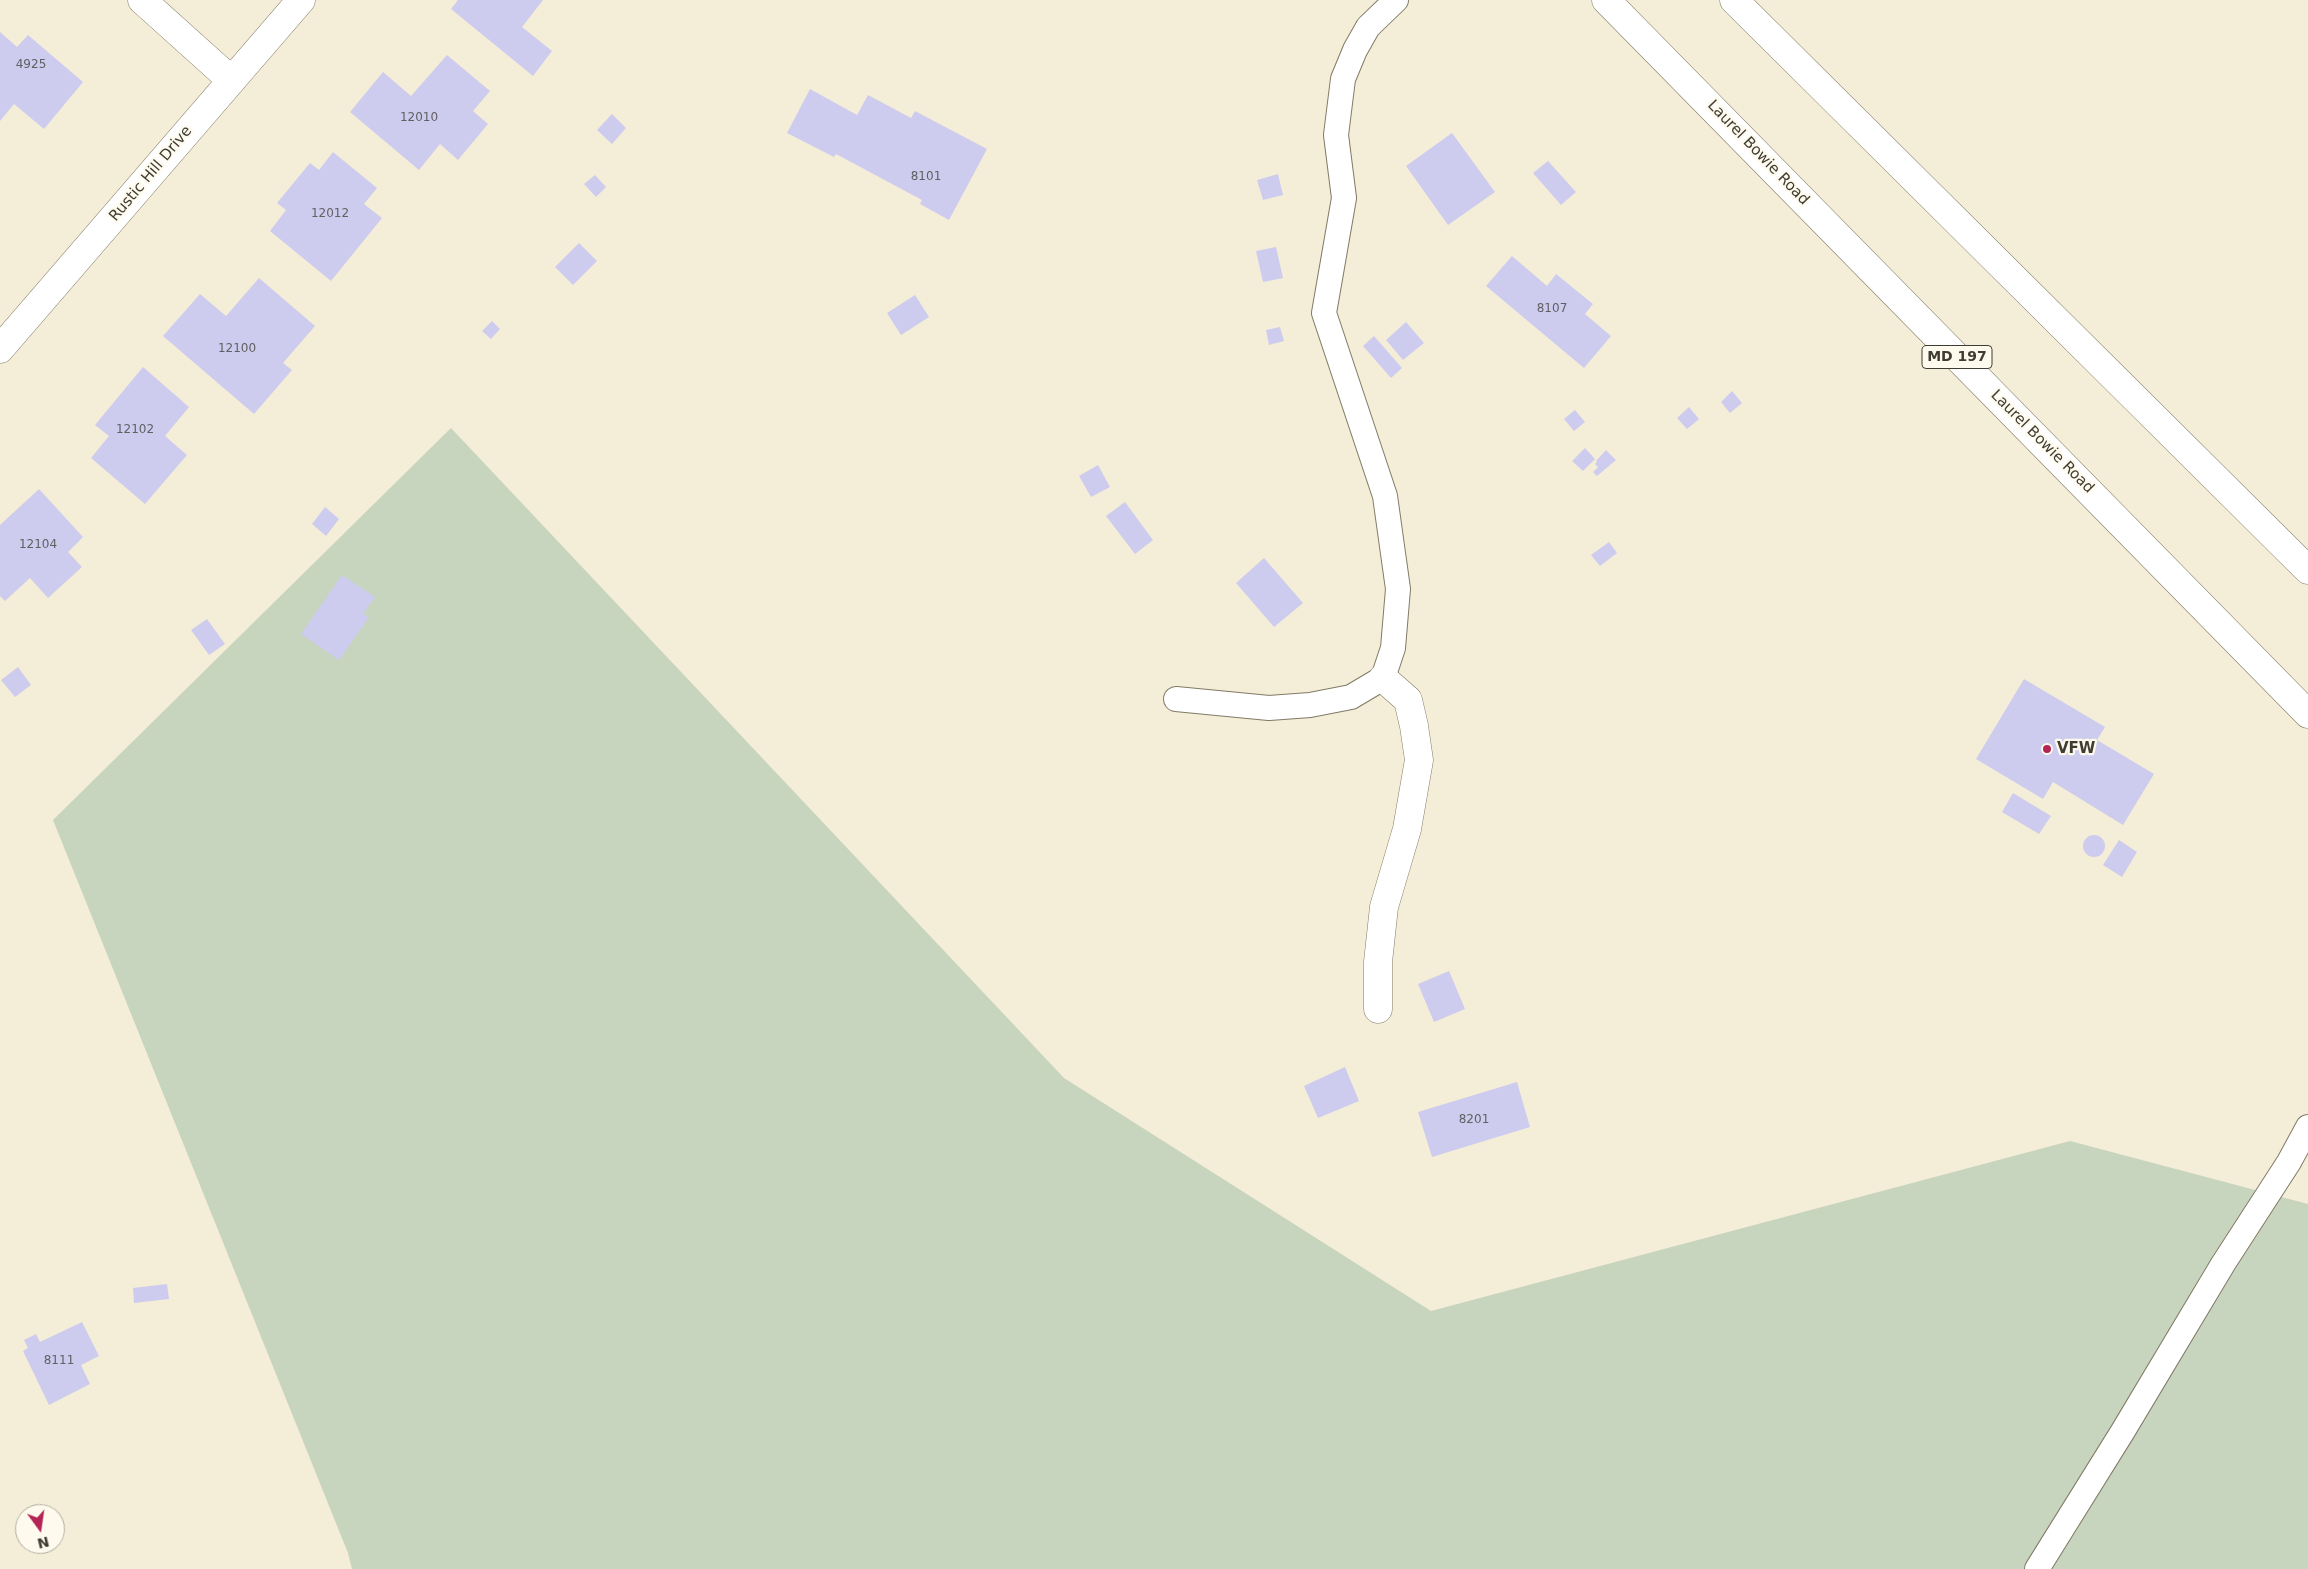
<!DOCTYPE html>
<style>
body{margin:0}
#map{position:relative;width:2308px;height:1569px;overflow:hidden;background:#f4edd7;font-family:"DejaVu Sans",sans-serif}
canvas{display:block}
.north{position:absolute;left:15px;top:1504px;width:50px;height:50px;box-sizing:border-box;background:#fefaed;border:1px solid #b1aea3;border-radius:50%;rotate:166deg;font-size:14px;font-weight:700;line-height:20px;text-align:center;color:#3e3c33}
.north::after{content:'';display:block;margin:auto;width:18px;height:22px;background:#b42454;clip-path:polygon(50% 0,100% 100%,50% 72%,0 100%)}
</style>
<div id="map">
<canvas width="2308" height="1569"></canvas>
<div class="north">N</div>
</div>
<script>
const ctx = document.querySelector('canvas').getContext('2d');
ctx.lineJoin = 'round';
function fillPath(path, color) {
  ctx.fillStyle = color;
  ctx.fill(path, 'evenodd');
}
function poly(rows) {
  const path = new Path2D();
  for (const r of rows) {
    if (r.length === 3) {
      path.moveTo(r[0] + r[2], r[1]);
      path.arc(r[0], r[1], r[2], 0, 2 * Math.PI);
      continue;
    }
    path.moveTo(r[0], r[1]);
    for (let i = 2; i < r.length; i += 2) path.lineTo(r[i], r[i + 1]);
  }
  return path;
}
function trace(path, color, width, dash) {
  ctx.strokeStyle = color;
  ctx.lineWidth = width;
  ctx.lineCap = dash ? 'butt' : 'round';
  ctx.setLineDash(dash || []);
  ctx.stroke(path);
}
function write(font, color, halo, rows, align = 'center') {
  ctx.font = font + ' "DejaVu Sans",sans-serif';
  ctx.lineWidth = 4.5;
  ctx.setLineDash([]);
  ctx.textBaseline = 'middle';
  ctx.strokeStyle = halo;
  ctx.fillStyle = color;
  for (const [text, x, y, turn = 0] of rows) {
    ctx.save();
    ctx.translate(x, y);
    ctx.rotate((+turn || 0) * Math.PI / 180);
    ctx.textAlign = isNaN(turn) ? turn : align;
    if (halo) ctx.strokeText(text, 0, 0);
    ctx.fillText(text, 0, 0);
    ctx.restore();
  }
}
fillPath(poly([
 [451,428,1064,1078,1431,1311,2070,1141,2308,1204,2308,1569,352,1569,348,1553,53,820]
]), '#c8d5be');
fillPath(poly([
 [458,0,543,0,522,27,552,51,533,76,451,9],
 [0,32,17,47,28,35,83,82,44,129,14,104,0,121],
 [447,55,490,91,473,111,488,124,458,160,440,144,419,170,350,112,383,72,411,96],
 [810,89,857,115,868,95,911,118,915,111,987,149,949,220,920,204,922,200,836,154,834,157,787,133],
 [612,114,626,128,612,144,597,130],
 [1452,133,1495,192,1448,225,1406,166],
 [333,152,377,188,364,204,382,218,331,281,270,231,286,210,277,203,310,163,319,170],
 [1548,161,1576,192,1561,205,1533,173],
 [1278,174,1283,195,1263,200,1257,180],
 [595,175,606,187,596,197,584,184],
 [579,243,597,261,573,285,555,267],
 [1276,247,1283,278,1263,282,1256,251],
 [1512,256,1547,286,1556,274,1593,304,1585,314,1611,336,1584,368,1486,286],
 [259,278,315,326,283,363,292,370,254,414,163,336,200,294,226,316],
 [915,295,929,317,901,335,887,313],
 [492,321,500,329,491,339,482,331],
 [1406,322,1424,343,1403,360,1386,340],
 [1280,327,1284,341,1269,345,1266,330],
 [1374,336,1402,368,1391,378,1363,346],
 [143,367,189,407,165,436,187,455,145,504,91,458,109,436,95,425],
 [1732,391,1742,403,1730,413,1721,402],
 [1689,407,1699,419,1687,429,1677,418],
 [1575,410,1585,422,1574,431,1564,419],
 [1585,448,1595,459,1583,471,1572,461],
 [1606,450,1616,460,1597,476,1593,472,1598,467,1595,464,1597,462,1596,461],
 [1098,465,1110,487,1091,497,1079,476],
 [39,489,83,537,68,552,82,567,48,598,30,578,5,601,0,596,0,525],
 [1125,502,1153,540,1135,554,1106,516],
 [325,507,339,519,326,536,312,524],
 [1609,542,1617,553,1600,566,1591,555],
 [1264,558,1303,603,1274,627,1236,583],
 [342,575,375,597,363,614,369,617,339,660,301,634],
 [207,619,225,644,209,655,191,630],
 [18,667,31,685,15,697,1,680],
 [2024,679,2105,727,2097,740,2154,774,2123,825,2053,782,2043,799,1976,759],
 [2013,793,2051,816,2039,834,2002,812],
 [2094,846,11],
 [2119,840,2137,852,2122,877,2103,865],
 [1449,971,1465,1009,1434,1022,1418,984],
 [1345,1067,1359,1101,1318,1118,1304,1086],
 [1517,1082,1530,1127,1432,1157,1418,1112],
 [167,1284,169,1299,134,1303,133,1288],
 [82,1322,99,1356,81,1365,90,1384,49,1405,23,1351,28,1348,24,1340,36,1334,40,1342]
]), '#cdccef');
const service = poly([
 [1176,699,1269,708,1310,705,1351,697,1383,678,1393,648,1398,589,1385,496,1324,313,1344,198,1336,135,1343,79,1355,50,1368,27,1396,0],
 [2037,1569,2123,1431,2223,1264,2289,1162,2308,1127]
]);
const minor = poly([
 [142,0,231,80],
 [0,349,301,0],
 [1378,1009,1378,962,1384,907,1407,829,1419,760,1414,726,1408,700,1383,678]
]);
const primary = poly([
 [1606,0,2308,714],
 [1734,0,2308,570]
]);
trace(service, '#807a66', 26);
trace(minor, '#807a66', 29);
trace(primary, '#807a66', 29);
trace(service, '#fff', 24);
trace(minor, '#fff', 28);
trace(primary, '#fff', 28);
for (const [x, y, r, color] of [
 [2047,749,5,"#b42454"]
]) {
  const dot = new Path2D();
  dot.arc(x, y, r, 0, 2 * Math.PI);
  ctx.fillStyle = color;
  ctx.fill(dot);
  trace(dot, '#fefaed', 2);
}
write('12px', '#626062', null, [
 ["4925",31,65],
 ["12010",419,118],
 ["8101",926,177],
 ["12012",330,214],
 ["8107",1552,309],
 ["12100",237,349],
 ["12102",135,430],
 ["12104",38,545],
 ["8201",1474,1120],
 ["8111",59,1361]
]);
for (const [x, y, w] of [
 [1957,357,70]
]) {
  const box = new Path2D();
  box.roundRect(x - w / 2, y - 11.5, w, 23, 4);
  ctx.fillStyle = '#fefaed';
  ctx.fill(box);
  trace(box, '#3e3c33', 1);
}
write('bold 14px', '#3e3c33', null, [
 ["MD 197",1957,357]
]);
write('15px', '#3e3c33', '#fefaed', [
 ["Laurel Bowie Road",1758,153,46],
 ["Rustic Hill Drive",151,174,-50],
 ["Laurel Bowie Road",2042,442,45]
]);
write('bold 15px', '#3e3c33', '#fefaed', [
 ["VFW",2057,749]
], 'left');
</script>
